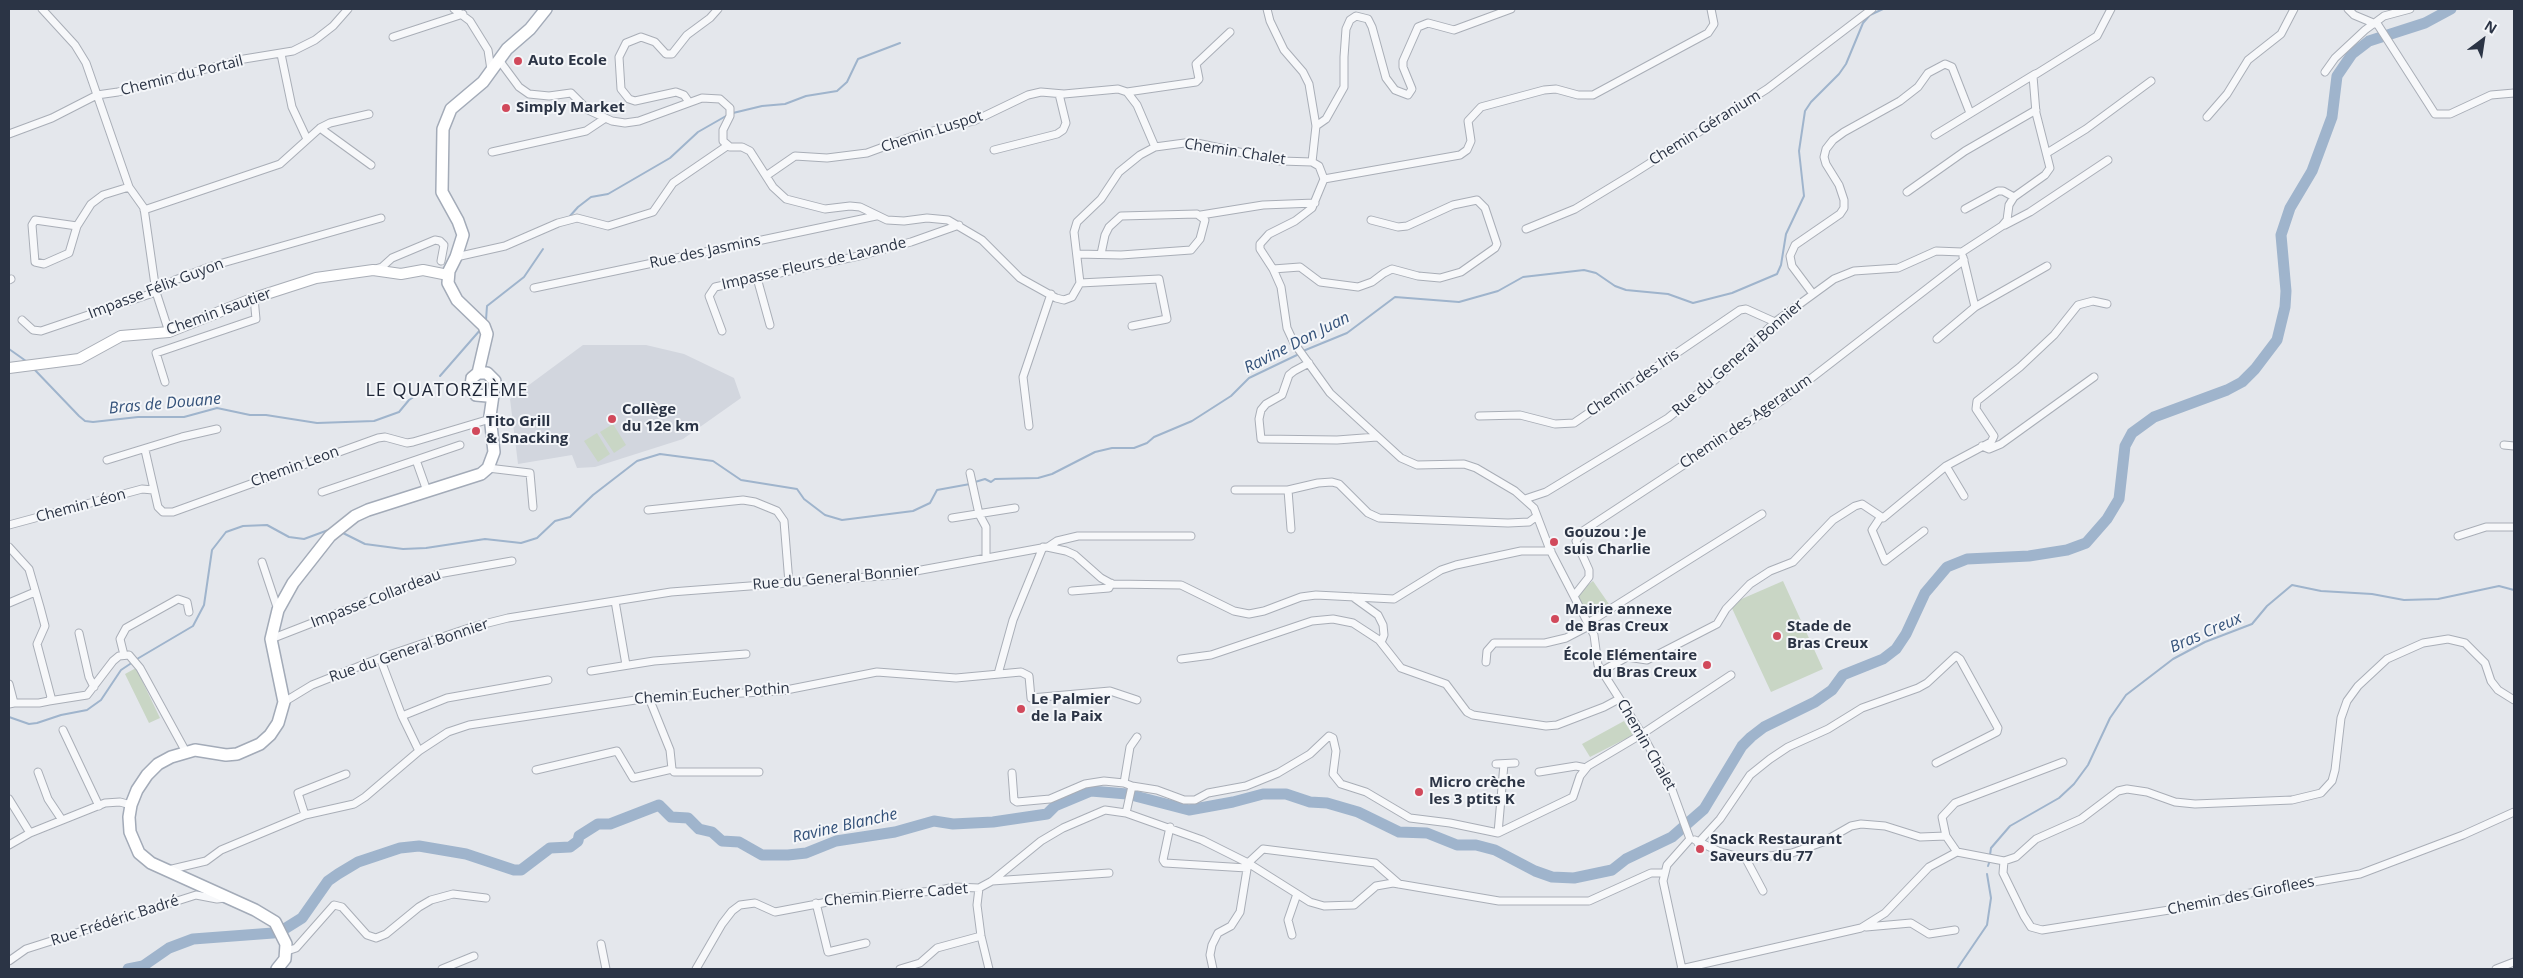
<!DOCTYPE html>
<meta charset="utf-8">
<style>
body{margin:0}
#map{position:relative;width:2523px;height:978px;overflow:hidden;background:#e4e7ec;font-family:"Open Sans",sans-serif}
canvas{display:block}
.frame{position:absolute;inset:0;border:10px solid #2b3445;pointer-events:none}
.north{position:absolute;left:2458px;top:15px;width:50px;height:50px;-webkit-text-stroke:4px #f4f6f9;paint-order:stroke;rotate:31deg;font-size:14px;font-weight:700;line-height:20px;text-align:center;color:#2b3445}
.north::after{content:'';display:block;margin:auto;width:18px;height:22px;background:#2b3445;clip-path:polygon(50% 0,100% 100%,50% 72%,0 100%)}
</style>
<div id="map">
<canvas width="2523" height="978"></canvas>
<div class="frame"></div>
<div class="north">N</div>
</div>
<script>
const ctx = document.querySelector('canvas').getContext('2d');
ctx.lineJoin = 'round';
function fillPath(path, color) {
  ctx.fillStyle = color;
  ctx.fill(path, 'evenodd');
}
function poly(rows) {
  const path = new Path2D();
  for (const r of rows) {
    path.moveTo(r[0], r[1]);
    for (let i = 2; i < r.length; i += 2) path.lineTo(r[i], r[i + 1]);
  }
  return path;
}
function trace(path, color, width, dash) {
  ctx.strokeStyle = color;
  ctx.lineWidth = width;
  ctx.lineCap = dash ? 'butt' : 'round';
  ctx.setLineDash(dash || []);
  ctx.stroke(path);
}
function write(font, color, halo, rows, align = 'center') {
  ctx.font = font + ' "Open Sans",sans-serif';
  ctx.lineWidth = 4;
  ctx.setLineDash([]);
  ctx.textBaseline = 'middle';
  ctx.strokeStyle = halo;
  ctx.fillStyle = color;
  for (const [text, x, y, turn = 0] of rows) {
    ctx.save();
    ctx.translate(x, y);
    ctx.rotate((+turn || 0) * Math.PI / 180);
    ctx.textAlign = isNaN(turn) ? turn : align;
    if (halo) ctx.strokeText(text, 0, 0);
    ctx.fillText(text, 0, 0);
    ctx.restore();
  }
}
fillPath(poly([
 [583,345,646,345,684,354,734,378,741,398,683,439,595,467,577,468,572,455,518,464,510,399]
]), '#d2d6de');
fillPath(poly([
 [613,424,626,445,614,453,600,432],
 [597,433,610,454,598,462,584,441],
 [1593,581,1611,607,1591,620,1575,595],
 [1783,581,1823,669,1771,692,1730,604],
 [136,668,160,718,149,723,125,674],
 [1624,721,1633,735,1590,757,1582,744]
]), '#c9d6c5');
trace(poly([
 [733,113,762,106,785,104,806,96,837,91,847,82,858,59,900,43],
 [570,216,578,207,591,197,608,194,670,158,698,132,726,116],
 [486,320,487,306,524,277,543,249],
 [9,349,26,361],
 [1303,351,1347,333,1395,297,1459,302,1498,291,1523,277,1584,270,1596,273,1615,286,1626,290,1668,294,1693,303,1732,293,1777,274,1781,265,1786,234,1804,196,1799,151,1805,111,1811,102,1839,74,1846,64,1863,23,1870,15,1883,9],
 [33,368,79,416,85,421,93,422,138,417,184,417,217,408,250,415,266,415,317,423,374,421,399,412,409,400,429,387],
 [440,376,481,329],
 [975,482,985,479,991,482,995,479,1038,478,1052,474,1095,452,1112,448,1134,448,1147,443,1154,437,1192,421,1231,396,1249,378,1299,354],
 [343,533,365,544,403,549,426,548,485,539,521,543,537,538,555,521,570,517,593,495,637,461,660,454,713,461,741,480,797,489,804,499,825,515,842,520,913,511,930,503,937,490,970,484],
 [137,659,193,626,204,605,212,550,226,532,243,526,267,525,289,537,304,539,331,529],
 [9,717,29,724,37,723,61,715,87,710,101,700,121,670,133,662],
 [1990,855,1991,848,2010,826,2059,798,2074,784,2088,765,2110,718,2126,695,2173,659,2205,642,2252,624,2267,606,2292,585,2321,591,2372,594,2404,600,2438,599,2499,586,2514,590],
 [1988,866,1990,860],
 [1957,969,1987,925,1991,898,1987,874]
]), '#9fb4cc', 2);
trace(poly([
 [1135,796,1189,810,1233,802,1263,794,1286,794,1310,802,1327,803,1358,812,1399,832,1427,833,1457,845,1476,845,1495,850,1535,871,1552,877,1574,878,1612,870,1626,859,1672,837,1704,809,1742,746,1751,737,1764,727,1815,702,1832,690,1843,675,1883,659,1896,649,1906,634,1925,593,1947,567,1967,559,2029,556,2067,550,2086,543,2107,519,2119,499,2125,446,2132,433,2154,417,2227,390,2242,382,2255,369,2277,340,2285,307,2286,291,2281,235,2290,208,2312,171,2332,117,2337,76,2352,54,2369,41,2425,23,2451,9],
 [128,969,143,966,169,948,193,939,273,933,286,928,302,918,328,881,338,874,358,862,400,848,419,846,466,854,514,870,521,870,550,848,570,847,578,841,579,836,598,824,610,824,659,805,671,817,688,818,699,829,712,832,722,841,739,842,762,855,788,855,806,853,836,841,895,832,934,821,953,824,993,822,1047,814,1055,806,1091,791,1127,794]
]), '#9fb4cc', 11);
const minor = poly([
 [42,9,75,45,86,63,129,187,144,208,156,292,169,332],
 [454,9,470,21,488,50,491,70],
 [1267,9,1270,21,1284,50,1303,72,1309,84,1316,126,1312,162],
 [2348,9,2354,15,2378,25,2435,114,2450,114,2491,95,2514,93],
 [393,37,463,14],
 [281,54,292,107,307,139],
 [499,60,519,87,529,94,549,96,571,93,588,110,612,121,625,123,639,121,702,98,720,99,730,108,730,116,723,130,723,141,730,147,742,147,750,151,773,187,786,199,825,209,850,206,860,207,887,220,904,221,927,218,948,220,982,240,1020,278,1056,298,1064,300,1072,297,1080,283,1074,232,1077,222,1101,199,1119,172,1140,155,1155,147,1192,142,1281,161,1312,162,1319,166,1324,179,1312,208,1295,221,1269,234,1260,244,1260,249,1273,269,1281,287,1287,328,1294,343,1330,393,1401,458,1417,465,1464,464,1476,468,1515,491,1534,508,1550,550,1594,635,1598,665,1642,734,1671,787,1690,839],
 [2325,72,2335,58,2365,30,2384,16,2410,9],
 [1127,92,1196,82,1199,79,1196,64,1230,32],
 [689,102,684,95,676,92,635,101,629,99,621,89,619,57,626,43,641,37,655,42,666,54,672,54,687,35,710,18,718,9],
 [2207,117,2227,94,2248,60,2281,34,2294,9],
 [1316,126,1326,119,1344,87,1344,57,1346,29,1350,20,1356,16,1368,19,1372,27,1386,78,1395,90,1408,95,1412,89,1403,67,1403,61,1418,27,1428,23,1454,30,1511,9],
 [320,128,371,165],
 [9,134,52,118,97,95,118,92,244,59,293,51,315,40,333,26,348,9],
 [1935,135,2035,74],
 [994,150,1057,134,1063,130,1066,123,1059,94],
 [492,152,586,131,604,119],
 [2047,153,2086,129,2151,81],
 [766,176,795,156,827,158,867,153,916,135,974,121,1028,95,1041,92,1064,94,1118,89,1127,92,1137,105,1155,147],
 [1324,179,1460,155,1467,150,1471,141,1468,121,1481,107,1544,90,1556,89,1578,95,1593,95,1708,33,1714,24,1711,9],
 [1907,192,1965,151,2036,110],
 [1965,209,1998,191,2003,191,2014,197],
 [144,210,280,164,320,128,330,123,369,114],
 [1201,215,1263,205,1315,203],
 [2005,225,2030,212,2108,160],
 [77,226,35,220,32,225,35,262,44,264,69,253,77,226,91,204,103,195,129,187],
 [1526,229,1575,209,1631,175,1767,89,1872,9],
 [1077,254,1121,255,1191,250,1200,239,1205,220,1197,214,1121,216,1109,227,1105,235,1101,254],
 [456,257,505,246,558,223,577,218,608,226,653,212,673,183,727,146],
 [375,269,382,267,392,258,435,240,440,241,444,245,441,261],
 [1273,269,1300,267,1320,282,1358,287,1372,282,1384,273,1392,269,1418,276,1440,278,1461,272,1495,248,1497,244,1485,208,1477,200,1453,205,1407,226,1398,227,1371,220],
 [757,278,770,325],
 [9,280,11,279],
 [1080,283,1159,279,1167,319,1132,326],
 [534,288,876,216],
 [1813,294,1792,266,1790,256,1795,245,1840,214,1844,208,1844,200,1839,185,1826,164,1824,157,1826,149,1833,140,1844,132,1900,101,1918,87,1928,73,1945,64,1952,67,1970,113],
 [1975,307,2047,266],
 [22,320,33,330,41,331,156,292,175,280,212,266,381,218],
 [722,331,709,296,715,287,863,255,911,242,959,225],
 [1937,339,1975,307,1963,257],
 [1309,363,1294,371,1289,375,1282,395,1266,404,1261,410,1259,419,1261,439,1337,440,1377,437],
 [165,382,156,353,256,319,254,298],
 [1479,416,1520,415,1555,424,1574,423,1740,310,1746,309,1775,322],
 [1029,426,1023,377,1051,294],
 [2504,445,2514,446],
 [1982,446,1989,449,2001,444,2094,377],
 [145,450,158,507,163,512,173,512,378,438,385,437,407,443,413,442,490,419],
 [107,460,182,437,217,429],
 [416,460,427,491],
 [1946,466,1964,496],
 [488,468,530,473,533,507],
 [970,473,979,514,986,527,986,557],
 [1235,490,1288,490,1318,483,1332,482,1339,484,1368,513,1379,518,1508,523,1529,522,1537,516],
 [1288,490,1291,529],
 [322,492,460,445],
 [1525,499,1546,492,1668,418,1722,374,1775,322,1834,279,1854,271,1898,268,1936,251,1962,252,2002,226,2007,220,2009,205,2014,197,2045,175,2050,168,2036,113,2033,76,2097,36,2111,9],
 [648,510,743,500,755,502,777,511,784,521,789,583],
 [952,518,1015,508],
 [1880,518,1872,530,1885,561,1924,531],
 [9,525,142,489,153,490],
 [2458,536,2486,527,2514,527],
 [9,547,29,569,40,607,45,626,37,644,51,697,49,701,39,703,14,703],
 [1048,547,1057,541,1078,536,1191,536],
 [262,562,278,610],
 [1072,591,1109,588,1111,583],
 [1574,596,1589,577,1589,570,1576,541,1583,531,1787,397,1964,260],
 [615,601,626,665],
 [9,603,35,592],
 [1588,623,1762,514],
 [79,633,89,677,94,687],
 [271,639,438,574,512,561],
 [1379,640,1401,668,1446,684,1467,712,1473,715,1546,726,1557,725,1604,707,1619,699],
 [124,655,120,639,126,628,178,599,187,602,189,612],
 [380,658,402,716,419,751],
 [1181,659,1211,655,1312,621,1333,619,1353,623,1379,640,1382,640,1384,635,1383,625,1378,615,1353,597],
 [1486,662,1487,651,1494,643,1545,643,1566,638,1589,626],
 [591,671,654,661,746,654],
 [1602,671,1627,657,1647,660,1717,624,1726,609,1750,584,1770,571,1793,562,1833,520,1855,506,1862,504,1883,518,1946,466,1991,442,1994,436,1976,409,1977,401,2020,367,2054,335,2078,305,2093,301,2107,304],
 [998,674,1013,620,1043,547],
 [9,684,14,703,9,704],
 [649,698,670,750,672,769,674,772,759,772],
 [49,701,87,695,113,661,119,656,129,655,140,668,186,752],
 [284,702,312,685,380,658,472,627,508,618,671,592,894,575,1047,547,1066,551,1075,555,1101,578,1112,584,1181,585,1234,611,1249,614,1264,611,1301,597,1316,595,1394,599,1441,570,1456,565,1521,551,1551,551],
 [402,716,447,698,548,680],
 [63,730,99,806],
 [1496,764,1515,763],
 [536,770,617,751,633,778,672,769],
 [38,772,48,799,62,820],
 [1539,772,1576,766,1586,768],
 [1012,773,1014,800,1017,802,1050,799,1085,784,1104,781,1124,783,1132,786],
 [1124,783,1130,747,1137,737],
 [9,799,30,833],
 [1126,813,1132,786,1157,790,1184,800,1195,800,1208,793,1246,786,1278,773,1310,754,1329,736,1333,738,1336,751,1333,774,1341,784,1366,792,1410,818,1450,823,1498,833,1573,797,1580,776,1588,766,1642,734,1731,675],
 [305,815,298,793,346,774],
 [1170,827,1163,860,1165,863,1247,868],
 [1498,833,1504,764],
 [1946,836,1942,817,1955,803,2063,762],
 [1695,840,1718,851,1746,859,1755,858,1792,853,1823,842,1851,826,1861,824,1885,826,1920,837,1946,836,1957,852],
 [1698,843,1720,819,1750,775,1770,759,1788,747,1828,729,1862,708,1918,688,1927,683,1956,656,1960,659,1998,728,1997,732,1936,763],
 [9,845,30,833,105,803,120,802,131,805],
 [1957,852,2004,861,2016,857,2036,839,2081,819,2118,791,2127,789,2147,792,2175,802,2195,804,2292,800,2321,793,2332,781,2335,770,2341,718,2347,701,2358,686,2387,659,2423,643,2448,639,2465,643,2485,663,2491,681,2498,690,2514,700],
 [1746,859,1763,891],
 [2004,861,2003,873,2024,916,2031,927,2042,930,2182,908,2255,892,2360,874,2463,835,2514,812],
 [168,870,206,861,221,850,305,815,354,804,365,797,419,751,448,732,469,725,649,698,781,691,877,672,956,678,1021,672,1029,676,1031,698,1110,691,1137,700],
 [992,881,1109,873],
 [979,888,977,905,981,936,989,969],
 [816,903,828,952,866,943],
 [1866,927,1911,923,1929,934,1955,930],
 [1292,935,1288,920,1297,894],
 [601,944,606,969],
 [287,951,296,948,334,905,342,907,367,935,376,938,386,934,419,907,431,900,453,894,486,898],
 [9,961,26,949,196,895,217,899,226,898],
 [442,969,474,956],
 [696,969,722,924,732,911,740,905,755,903,775,912,854,897,935,891,955,887,979,888,992,881,1041,841,1063,828,1105,810,1126,813,1202,840,1248,863,1310,902,1324,906,1354,905,1376,886,1393,883,1499,901,1589,901,1651,873,1665,873],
 [900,969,920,963,937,948,981,936],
 [1213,969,1210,955,1212,945,1218,933,1231,926,1240,912,1248,863,1263,849,1375,863,1399,884],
 [1681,969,1861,928,1885,913,1929,867,1957,852],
 [1682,969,1663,881,1667,865,1690,839],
 [2496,969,2514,962]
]);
const secondary = poly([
 [9,368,79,359,121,336,169,332,254,298,316,278,373,270,401,274,423,270,448,275]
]);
const primary = poly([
 [478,373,487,334,484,326,457,300,448,283,449,271,456,257,463,235,458,221,442,192,443,129,451,109,483,82,507,49,530,29,546,9],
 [277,969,285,959,286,944,275,922,255,910,151,863,139,853,130,832,129,817,131,805,137,790,147,775,158,764,171,757,195,750,226,755,237,754,260,744,270,735,278,723,284,702,271,639,278,610,293,583,330,536,355,516,368,510,481,474,488,468,494,452,490,416,495,381,487,373,478,373,472,378,471,386,476,395,487,396,493,392]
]);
trace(minor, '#a9aeb7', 9);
trace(secondary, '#a9aeb7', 12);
trace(primary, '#a3abb8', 14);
trace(minor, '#f7f8fa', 7);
trace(secondary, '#fff', 10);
trace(primary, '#fff', 11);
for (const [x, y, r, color] of [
 [518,61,5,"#d1495b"],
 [506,108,5,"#d1495b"],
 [612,419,5,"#d1495b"],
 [476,431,5,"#d1495b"],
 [1554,542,5,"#d1495b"],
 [1555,619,5,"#d1495b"],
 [1777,636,5,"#d1495b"],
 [1707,665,5,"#d1495b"],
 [1021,709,5,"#d1495b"],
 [1419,792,5,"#d1495b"],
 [1700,849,5,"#d1495b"]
]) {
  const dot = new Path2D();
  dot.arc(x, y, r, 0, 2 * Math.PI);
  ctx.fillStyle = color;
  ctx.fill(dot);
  trace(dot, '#f4f6f9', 2);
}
write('bold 15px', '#2b3445', '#f4f6f9', [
 ["Auto Ecole",528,61],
 ["Simply Market",516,108],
 ["Collège",622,410],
 ["du 12e km",622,427],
 ["Tito Grill",486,422],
 ["& Snacking",486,439],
 ["Gouzou : Je",1564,533],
 ["suis Charlie",1564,550],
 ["Mairie annexe",1565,610],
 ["de Bras Creux",1565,627],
 ["Stade de",1787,627],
 ["Bras Creux",1787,644],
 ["École Elémentaire",1697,656,"right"],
 ["du Bras Creux",1697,673,"right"],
 ["Le Palmier",1031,700],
 ["de la Paix",1031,717],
 ["Micro crèche",1429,783],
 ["les 3 ptits K",1429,800],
 ["Snack Restaurant",1710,840],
 ["Saveurs du 77",1710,857]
], 'left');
write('15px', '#2b3445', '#f4f6f9', [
 ["Chemin du Portail",182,76,-14],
 ["Chemin Géranium",1705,128,-32],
 ["Chemin Luspot",932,132,-18],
 ["Chemin Chalet",1235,152,9],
 ["Rue des Jasmins",705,252,-12],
 ["Impasse Fleurs de Lavande",814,264,-13],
 ["Impasse Félix Guyon",156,289,-21],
 ["Chemin Isautier",219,312,-20],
 ["Rue du General Bonnier",1738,358,-41],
 ["Chemin des Iris",1633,383,-34],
 ["Chemin des Ageratum",1746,422,-34],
 ["Chemin Leon",295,467,-20],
 ["Chemin Léon",81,506,-15],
 ["Rue du General Bonnier",836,578,-5],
 ["Impasse Collardeau",376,599,-21],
 ["Rue du General Bonnier",409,651,-19],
 ["Chemin Eucher Pothin",712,694,-4],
 ["Chemin Chalet",1646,745,60],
 ["Chemin Pierre Cadet",896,895,-5],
 ["Chemin des Giroflees",2241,896,-11],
 ["Rue Frédéric Badré",115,921,-18]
]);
write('italic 16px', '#34527a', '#f4f6f9', [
 ["Ravine Don Juan",1297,343,-27],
 ["Bras de Douane",165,404,-5],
 ["Bras Creux",2206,633,-24],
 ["Ravine Blanche",845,826,-13]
]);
ctx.letterSpacing = '1px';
write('18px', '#1d2536', '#f4f6f9', [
 ["LE QUATORZIÈME",447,391]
]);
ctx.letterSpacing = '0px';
</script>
